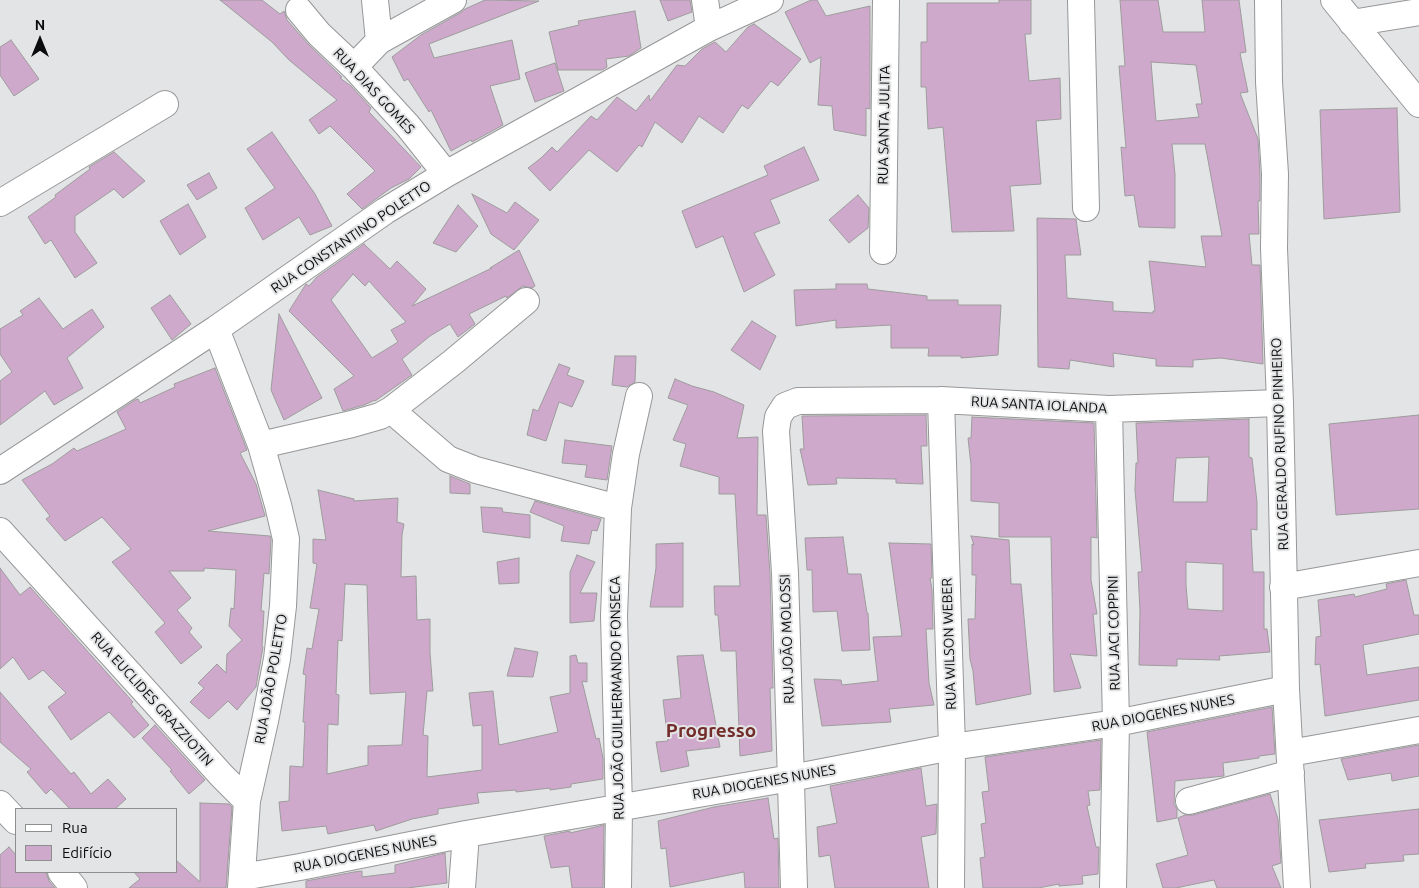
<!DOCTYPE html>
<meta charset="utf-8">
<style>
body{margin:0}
#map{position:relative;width:1419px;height:888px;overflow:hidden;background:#e3e4e5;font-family:Ubuntu,sans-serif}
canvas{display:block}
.legend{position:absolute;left:15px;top:808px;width:162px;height:65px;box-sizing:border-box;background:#e3e4e5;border:1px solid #8d8e8e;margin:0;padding:6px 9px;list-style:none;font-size:15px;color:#0c0c0c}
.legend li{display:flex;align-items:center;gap:10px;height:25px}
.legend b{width:25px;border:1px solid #8d8e8e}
.north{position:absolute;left:15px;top:15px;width:50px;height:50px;-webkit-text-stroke:4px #e3e4e5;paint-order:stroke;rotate:0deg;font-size:14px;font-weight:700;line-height:20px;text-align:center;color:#0c0c0c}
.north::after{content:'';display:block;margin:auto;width:18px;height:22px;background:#0c0c0c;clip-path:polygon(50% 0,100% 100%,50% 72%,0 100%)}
</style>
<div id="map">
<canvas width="1419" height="888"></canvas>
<ul class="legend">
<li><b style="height:6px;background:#fff"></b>Rua</li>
<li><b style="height:14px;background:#cfa9cb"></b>Edifício</li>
</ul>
<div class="north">N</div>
</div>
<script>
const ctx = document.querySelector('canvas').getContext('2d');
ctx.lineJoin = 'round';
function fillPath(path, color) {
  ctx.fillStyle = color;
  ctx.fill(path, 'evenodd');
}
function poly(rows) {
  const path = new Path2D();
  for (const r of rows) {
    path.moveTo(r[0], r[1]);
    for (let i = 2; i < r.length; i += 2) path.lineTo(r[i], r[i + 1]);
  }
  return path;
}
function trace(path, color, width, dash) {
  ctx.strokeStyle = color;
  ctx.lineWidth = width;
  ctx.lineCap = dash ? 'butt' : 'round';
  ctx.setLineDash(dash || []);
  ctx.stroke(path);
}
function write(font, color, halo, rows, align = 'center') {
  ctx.font = font + ' Ubuntu,sans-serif';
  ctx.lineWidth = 4;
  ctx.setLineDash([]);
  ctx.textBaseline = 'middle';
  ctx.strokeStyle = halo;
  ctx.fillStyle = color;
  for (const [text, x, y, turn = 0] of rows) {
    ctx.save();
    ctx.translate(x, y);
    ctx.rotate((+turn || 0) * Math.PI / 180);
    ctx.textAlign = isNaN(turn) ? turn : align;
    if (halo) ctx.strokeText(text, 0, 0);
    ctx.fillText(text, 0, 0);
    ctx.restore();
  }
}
const building = poly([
 [220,0,262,0,280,14,284,11,287,20,308,44,342,77,340,78,351,86,371,108,369,112,421,167,409,179,391,188,362,209,347,194,375,171,330,126,319,134,309,120,337,100,289,60,272,42,220,0],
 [485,0,539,1,429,44,434,58,512,40,520,79,490,86,503,125,472,142,471,140,451,151,431,110,429,112,408,79,404,81,392,57,421,35,460,13,465,9,485,0],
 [660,0,690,0,692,12,668,21,660,0],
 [811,0,817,0,826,16,870,6,870,109,866,108,866,136,834,130,832,106,818,105,821,57,810,63,785,12,811,0],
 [999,0,1031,0,1031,34,1025,34,1029,81,1060,78,1061,119,1036,121,1041,184,1010,186,1014,231,952,232,943,127,928,129,926,87,921,87,921,42,927,42,927,3,999,3,999,0],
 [1120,0,1158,0,1163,32,1205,32,1202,0,1239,0,1246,52,1240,53,1248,92,1240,93,1258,139,1260,174,1260,201,1258,201,1259,234,1249,234,1252,265,1260,265,1263,364,1221,358,1193,360,1193,367,1156,366,1156,359,1113,353,1114,367,1070,360,1069,369,1038,367,1037,218,1076,219,1081,255,1065,255,1067,298,1113,302,1113,311,1153,313,1153,311,1155,311,1149,261,1206,267,1201,236,1222,236,1205,144,1172,144,1175,174,1175,228,1139,227,1134,195,1125,196,1121,147,1126,148,1119,66,1125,66,1120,0],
 [1151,62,1196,65,1202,104,1196,104,1199,117,1156,121,1151,62],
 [635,11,641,48,629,56,606,59,607,67,602,70,558,70,549,32,579,25,578,21,635,11],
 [754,24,801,59,778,86,771,81,748,109,742,105,723,133,699,116,682,143,655,122,642,147,639,145,617,172,589,150,550,191,528,168,541,158,552,147,557,152,591,116,597,120,617,97,636,111,649,95,650,101,677,65,685,66,702,49,715,42,726,52,748,27,754,24],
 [11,40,39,79,14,96,0,75,0,47,11,40],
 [555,63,564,91,535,102,525,73,555,63],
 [1397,108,1400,212,1324,219,1320,110,1397,108],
 [272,132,315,194,332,226,310,235,299,217,263,240,245,208,275,188,247,149,272,132],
 [804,147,819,180,770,200,780,223,754,233,775,275,744,292,723,236,696,248,682,211,768,175,764,166,804,147],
 [114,152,145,181,123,198,114,189,75,216,75,232,97,263,75,278,51,240,45,244,28,217,56,197,55,195,90,169,89,167,114,152],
 [209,173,217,188,197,200,187,185,209,173],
 [472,194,507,213,515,202,539,220,514,250,491,234,472,194],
 [858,195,869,208,868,228,849,243,829,220,858,195],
 [188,204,206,237,180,255,160,221,188,204],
 [458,205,478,226,456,252,433,243,458,205],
 [364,244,390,269,397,261,426,289,412,306,492,268,490,268,519,250,535,286,532,288,523,286,507,298,506,296,469,314,475,324,458,337,450,324,430,336,402,359,412,375,375,401,375,400,364,405,343,411,334,389,354,376,289,311,306,284,309,286,317,277,364,244],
 [353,274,365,286,369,281,406,322,391,330,398,342,372,358,331,300,353,274],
 [836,284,867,284,868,289,927,296,927,300,958,300,958,305,1001,305,998,355,961,358,961,356,928,356,929,348,891,348,891,325,836,328,836,320,796,326,794,290,836,289,836,284],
 [170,295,191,324,172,340,151,308,170,295],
 [39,298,63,329,92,309,104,327,67,358,83,388,54,405,45,391,0,425,0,381,12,372,0,354,0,329,23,315,20,311,39,298],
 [279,314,322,398,284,420,271,390,279,314],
 [752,321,776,336,760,370,731,350,752,321],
 [615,356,636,356,635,382,627,387,612,385,615,356],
 [559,364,570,368,567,375,584,381,572,407,559,402,546,441,527,435,533,409,538,411,559,364],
 [215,368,247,450,240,453,256,484,265,516,208,531,270,536,271,540,269,574,264,573,261,611,264,611,262,646,263,647,256,687,237,710,228,701,209,719,190,702,204,688,198,683,217,664,226,673,227,654,242,640,229,626,231,608,234,609,236,570,204,568,204,571,169,571,191,598,177,610,192,628,189,632,202,647,181,664,155,632,165,623,112,562,131,549,102,517,65,541,46,519,50,516,22,480,52,464,74,448,77,451,126,429,117,412,135,400,138,399,140,403,175,387,174,384,215,368],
 [675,379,692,386,714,392,744,405,737,438,758,437,757,515,766,515,770,574,773,688,770,688,772,751,740,756,736,651,721,651,718,615,715,615,714,586,740,586,735,494,719,494,719,477,680,466,686,444,673,440,688,405,668,398,675,379],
 [926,415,927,446,921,446,923,484,896,483,896,479,836,478,837,484,808,485,800,449,804,449,802,416,926,415],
 [1419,415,1419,509,1336,515,1329,424,1419,415],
 [972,417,1094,423,1097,538,1091,537,1091,580,1097,614,1093,614,1097,656,1070,654,1081,688,1054,692,1051,537,999,537,999,503,971,501,971,465,968,438,971,438,972,417],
 [1249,419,1249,457,1252,458,1257,502,1257,530,1251,529,1253,572,1264,572,1264,629,1267,629,1270,652,1219,656,1220,660,1177,659,1177,666,1139,665,1140,611,1138,572,1142,572,1135,490,1136,463,1138,463,1136,423,1249,419],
 [1209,457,1207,502,1173,502,1176,458,1209,457],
 [1186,562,1223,564,1223,611,1188,609,1186,585,1186,562],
 [565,440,612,446,607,480,585,477,587,465,562,463,565,440],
 [450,476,470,484,470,494,450,493,450,476],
 [318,490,354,499,354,501,398,498,397,522,404,524,402,535,401,577,416,576,417,620,430,619,430,653,433,691,427,691,423,735,428,736,427,777,482,770,482,725,473,726,469,693,493,691,499,745,558,732,550,697,570,693,570,656,576,655,578,663,587,663,587,682,582,681,596,739,599,738,603,758,603,779,571,784,571,787,550,790,550,788,516,792,516,790,477,793,479,803,438,809,438,814,412,819,376,831,374,825,328,834,326,826,282,831,279,802,289,801,290,766,303,767,305,722,303,722,306,675,303,674,307,648,312,649,319,609,310,608,317,564,313,563,313,539,326,540,318,490],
 [345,584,367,585,370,694,406,692,402,745,368,746,368,765,327,774,328,724,338,725,339,695,336,694,338,640,342,641,345,584],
 [535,501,601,519,597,531,592,530,589,544,561,541,564,526,530,512,535,501],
 [481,507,502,508,503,512,530,515,530,538,483,532,481,507],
 [971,536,1009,540,1011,584,1021,584,1031,694,976,705,973,671,970,659,968,619,975,619,976,575,972,575,972,544,974,545,971,536],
 [843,537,848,574,861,574,867,613,868,613,870,650,842,651,837,611,813,612,812,570,807,570,805,538,843,537],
 [683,543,683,607,650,607,656,568,656,544,683,543],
 [889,543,931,544,932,578,930,578,932,590,933,629,926,629,929,683,934,705,889,709,891,722,822,726,814,679,841,680,842,685,878,681,873,637,902,636,889,543],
 [577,555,595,562,580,593,597,593,594,621,570,623,570,572,577,555],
 [519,558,519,583,499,584,497,562,519,558],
 [0,568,20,595,30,587,133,702,131,704,149,725,134,738,109,712,71,740,48,707,66,693,43,670,29,680,13,657,0,669,0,568],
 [1406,580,1414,615,1419,615,1419,634,1363,645,1367,675,1419,667,1419,700,1325,716,1320,664,1315,665,1316,637,1321,636,1318,600,1354,594,1355,597,1387,589,1386,584,1406,580],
 [515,648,538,652,533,677,507,676,515,648],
 [703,655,720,747,686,751,689,766,661,772,656,742,668,741,663,700,681,698,677,656,703,655],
 [0,692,71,774,74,772,91,794,108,779,126,799,115,809,70,809,51,789,46,794,27,772,31,769,0,742,0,692],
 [1272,707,1275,754,1259,756,1259,758,1223,763,1224,776,1175,781,1174,804,1177,809,1177,818,1157,822,1147,732,1272,707],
 [155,725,205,780,189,794,170,771,172,770,142,738,155,725],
 [1101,740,1100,790,1088,791,1090,805,1087,806,1096,847,1099,847,1098,874,1082,876,1083,884,1059,886,1059,884,1038,888,983,888,980,858,985,857,981,824,986,823,982,792,989,791,985,757,1101,740],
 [1419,745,1419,776,1392,781,1391,773,1348,780,1341,759,1419,745],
 [921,768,926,806,937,804,936,834,921,837,929,888,835,888,830,855,819,857,817,827,837,823,830,786,921,768],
 [1270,794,1278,819,1281,863,1272,866,1281,888,1217,888,1214,880,1176,888,1163,888,1156,864,1188,855,1178,818,1185,815,1193,815,1270,794],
 [768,798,774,839,778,838,779,888,745,888,744,872,670,887,666,848,661,849,658,821,714,807,768,798],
 [200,803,229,804,232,807,226,888,129,888,140,879,134,872,176,872,176,860,200,882,200,803],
 [1419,809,1419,854,1403,855,1404,861,1365,864,1366,868,1329,872,1319,820,1419,809],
 [604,825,603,888,572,888,569,866,551,868,544,836,570,831,570,833,604,825],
 [9,847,16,855,16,872,46,872,49,881,55,888,0,888,0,855,9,847],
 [445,853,447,883,407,888,306,888,306,881,354,872,362,871,362,877,395,873,395,865,445,853]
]);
fillPath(building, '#cfa9cb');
trace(building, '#9d9c9d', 1);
const minor = poly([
 [375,0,379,41],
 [705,0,709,28],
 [1081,0,1086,208],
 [1268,0,1269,82,1275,174,1274,248,1280,403,1286,689,1297,888],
 [1334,0,1419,104],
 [299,10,319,34,354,67,408,126,446,174],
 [1352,23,1419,12],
 [354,67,379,41,453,0],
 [0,203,165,104],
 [883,251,886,0],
 [216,329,261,445,278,505,286,539,283,606,277,659,265,721,247,801,241,888],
 [941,400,952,747,951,888],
 [1109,409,1116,723,1113,888],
 [391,410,448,459,476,470,618,508],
 [261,445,352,424,380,416,391,410,453,362,526,301],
 [0,471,216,329,385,211,446,174,709,28,770,0],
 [0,531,222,776,247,801],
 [1283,587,1419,563],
 [1290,753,1419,730],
 [1189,801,1291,773],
 [0,804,16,821],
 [61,872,74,888],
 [242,877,300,867,466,834,791,778,952,747,1116,723,1286,689],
 [462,888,466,834],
 [618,888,619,807,614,616,618,508,626,454,639,396],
 [794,888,785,573,776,431,778,417,785,406,798,401,941,400,1109,409,1280,403]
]);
trace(minor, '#979799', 28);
trace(minor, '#fff', 26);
write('14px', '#0c0c0c', '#e3e4e5', [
 ["RUA DIAS GOMES",374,91,47],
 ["RUA SANTA JULITA",884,125,-89],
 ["RUA CONSTANTINO POLETTO",351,237,-34],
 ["RUA SANTA IOLANDA",1039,405,3],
 ["RUA GERALDO RUFINO PINHEIRO",1280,444,-92],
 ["RUA JACI COPPINI",1114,633,-91],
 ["RUA JOÃO MOLOSSI",787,639,-92],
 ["RUA WILSON WEBER",949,644,-92],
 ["RUA JOÃO POLETTO",271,679,-80],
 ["RUA JOÃO GUILHERMANDO FONSECA",617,698,-91],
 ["RUA EUCLIDES GRAZZIOTIN",152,699,48],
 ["RUA DIOGENES NUNES",1163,713,-11],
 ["RUA DIOGENES NUNES",764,782,-10],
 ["RUA DIOGENES NUNES",365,854,-11]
]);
write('bold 19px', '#722c2a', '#e3e4e5', [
 ["Progresso",711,731]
]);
</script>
